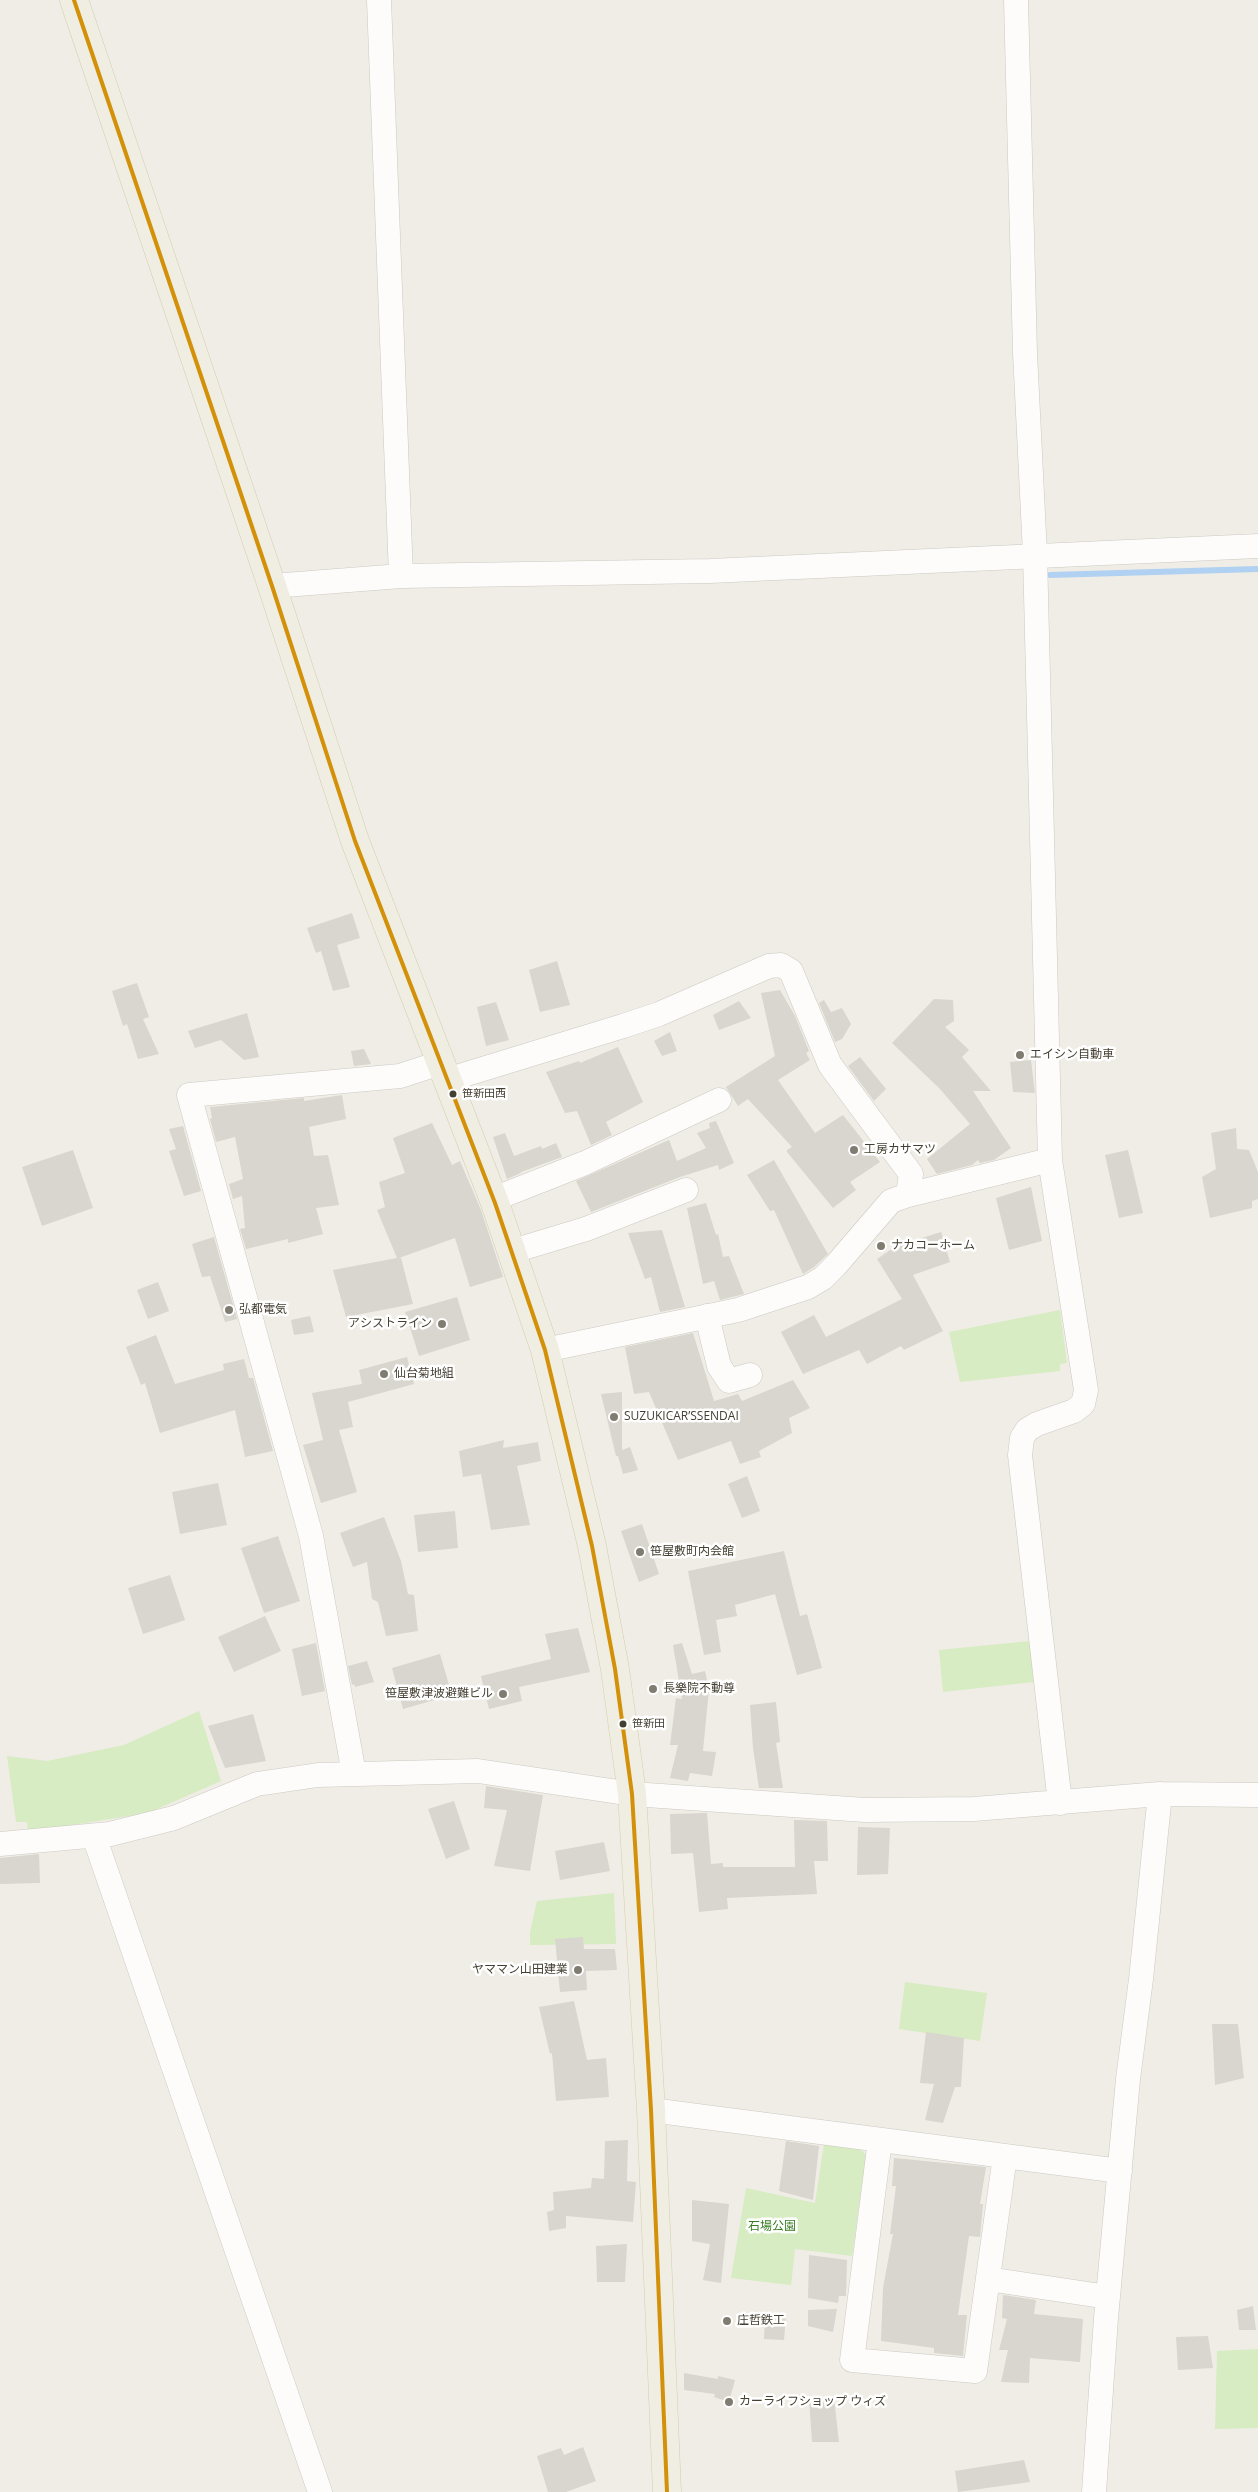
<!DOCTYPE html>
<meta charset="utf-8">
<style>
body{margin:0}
canvas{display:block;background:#efede5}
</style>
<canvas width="1258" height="2492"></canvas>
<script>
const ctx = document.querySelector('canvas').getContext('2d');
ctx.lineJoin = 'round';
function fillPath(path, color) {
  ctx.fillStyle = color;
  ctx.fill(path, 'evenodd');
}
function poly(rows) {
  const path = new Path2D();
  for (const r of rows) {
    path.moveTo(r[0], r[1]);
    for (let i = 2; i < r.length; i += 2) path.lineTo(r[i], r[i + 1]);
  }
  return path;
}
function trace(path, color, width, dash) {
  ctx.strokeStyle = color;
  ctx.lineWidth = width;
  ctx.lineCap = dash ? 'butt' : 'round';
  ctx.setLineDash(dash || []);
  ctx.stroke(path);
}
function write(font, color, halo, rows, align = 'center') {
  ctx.font = font + ' "Open Sans","Noto Sans JP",sans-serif';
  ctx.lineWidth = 5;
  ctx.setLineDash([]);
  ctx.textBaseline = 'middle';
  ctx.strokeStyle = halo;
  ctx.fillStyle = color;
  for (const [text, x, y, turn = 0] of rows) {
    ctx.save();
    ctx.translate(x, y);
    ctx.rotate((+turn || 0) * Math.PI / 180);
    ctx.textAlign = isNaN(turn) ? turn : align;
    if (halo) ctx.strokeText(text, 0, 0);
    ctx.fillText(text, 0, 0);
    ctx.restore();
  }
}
fillPath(poly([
 [1060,1310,1067,1363,1060,1364,1060,1371,960,1382,949,1332],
 [1030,1641,1034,1682,943,1692,939,1650],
 [199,1711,221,1781,148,1813,28,1832,27,1822,16,1822,7,1756,47,1761,124,1745],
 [614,1893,616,1944,530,1945,530,1932,537,1901],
 [905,1982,987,1993,980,2041,899,2029],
 [824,2144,858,2147,866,2155,852,2256,795,2249,791,2285,731,2278,746,2188,815,2203],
 [1258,2349,1258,2428,1215,2429,1217,2351]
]), '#d7ecc2');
trace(poly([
 [1050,575,1258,569]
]), '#b1d1f2', 6);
fillPath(poly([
 [352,913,360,938,337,945,350,987,333,991,321,951,316,953,307,928],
 [557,961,570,1005,540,1012,529,970],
 [137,983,149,1017,143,1019,159,1054,138,1059,127,1024,123,1026,112,991],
 [780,990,795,1016,809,1051,806,1053,810,1060,778,1080,815,1133,843,1115,880,1162,850,1182,856,1190,833,1208,787,1152,787,1150,792,1147,748,1099,738,1106,726,1087,775,1056,761,993],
 [934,999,953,1000,954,1021,945,1027,969,1050,962,1057,991,1091,973,1091,1011,1148,994,1160,980,1163,978,1160,972,1165,937,1174,927,1159,970,1124,940,1089,892,1043],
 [824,1000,831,1012,842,1008,851,1024,842,1039,835,1042,819,1003],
 [739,1001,751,1018,719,1030,713,1015],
 [496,1002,509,1040,486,1046,477,1007],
 [247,1013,259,1057,244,1060,221,1040,195,1048,188,1031],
 [670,1032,677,1051,662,1056,654,1041],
 [618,1047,643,1102,606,1122,612,1135,591,1145,577,1111,565,1113,546,1072,579,1061,580,1063],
 [364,1049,371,1064,354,1066,351,1051],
 [860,1057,886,1089,874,1101,848,1066],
 [1031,1060,1035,1093,1013,1092,1010,1062],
 [342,1095,346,1119,309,1127,314,1156,328,1155,339,1205,316,1208,323,1234,288,1243,288,1239,246,1249,240,1229,245,1228,242,1196,233,1199,229,1184,243,1179,235,1137,216,1142,210,1119,212,1118,210,1107,304,1098,304,1101],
 [716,1121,734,1163,719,1170,718,1165,680,1177,591,1212,576,1181,669,1140,677,1161,706,1148,697,1133,710,1128,709,1123],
 [432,1123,452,1165,460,1161,481,1210,503,1277,470,1287,455,1238,399,1258,401,1258,413,1304,346,1317,333,1270,397,1258,377,1210,385,1207,379,1182,405,1173,393,1138],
 [183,1126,201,1191,184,1196,169,1151,176,1149,169,1129],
 [1236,1128,1237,1149,1249,1150,1258,1172,1258,1199,1252,1201,1252,1208,1210,1218,1202,1177,1216,1169,1211,1133],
 [505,1133,514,1156,541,1146,542,1149,556,1143,562,1157,521,1172,521,1173,507,1179,493,1137],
 [73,1150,93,1208,42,1226,22,1167],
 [1128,1150,1143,1213,1119,1218,1105,1155],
 [774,1160,828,1254,814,1267,803,1274,774,1210,770,1211,747,1175],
 [1031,1187,1042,1241,1009,1250,996,1198],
 [706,1203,716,1235,718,1234,723,1257,729,1256,744,1294,720,1300,714,1281,703,1284,687,1208],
 [662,1230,685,1307,660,1312,651,1277,645,1279,628,1233],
 [941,1232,950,1262,913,1275,943,1331,904,1350,901,1346,867,1364,859,1350,803,1374,781,1332,814,1315,826,1337,902,1299,877,1259,896,1246],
 [214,1237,237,1319,225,1322,210,1276,202,1277,192,1244],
 [158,1282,169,1311,148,1319,137,1290],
 [457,1297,470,1340,419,1356,405,1312],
 [310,1316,314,1332,294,1335,291,1320],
 [693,1333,714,1401,738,1394,742,1401,793,1380,810,1408,789,1418,792,1433,759,1451,761,1457,740,1464,731,1441,678,1460,649,1392,634,1394,625,1347],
 [156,1335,175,1384,224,1370,223,1364,244,1359,249,1378,253,1378,273,1451,245,1457,235,1410,160,1433,145,1383,141,1385,126,1347],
 [407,1357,414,1384,348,1402,353,1427,339,1430,357,1492,321,1503,303,1445,323,1440,312,1393,362,1384,359,1370],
 [622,1392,622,1450,630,1447,638,1470,623,1474,618,1456,616,1456,601,1394],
 [504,1440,503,1448,538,1442,541,1461,517,1466,530,1525,491,1530,481,1474,463,1477,459,1451],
 [747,1476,760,1511,742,1518,728,1484],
 [218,1483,227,1525,180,1534,172,1492],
 [455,1511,458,1548,418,1552,414,1515],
 [384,1517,401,1561,408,1594,414,1595,418,1631,386,1636,378,1602,372,1599,367,1562,353,1567,340,1533],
 [642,1524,659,1574,639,1582,621,1531],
 [278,1536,300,1601,264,1613,241,1548],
 [784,1551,800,1616,807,1614,822,1668,797,1675,775,1594,735,1605,737,1616,716,1620,721,1652,704,1655,688,1571],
 [170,1575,185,1620,143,1634,128,1588],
 [265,1616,281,1651,234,1672,218,1637],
 [578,1628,590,1672,519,1687,522,1701,489,1709,481,1676,551,1659,545,1634],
 [316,1643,325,1691,302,1696,292,1649],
 [682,1643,692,1674,705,1671,709,1689,703,1751,716,1752,712,1776,690,1773,688,1781,670,1778,678,1745,670,1745,676,1698,682,1699,673,1645],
 [440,1654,452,1695,403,1709,392,1668],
 [367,1661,374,1682,355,1687,354,1684,352,1685,348,1666],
 [776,1702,780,1742,776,1743,783,1788,759,1788,753,1748,750,1705],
 [253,1714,266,1761,225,1768,208,1726],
 [486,1786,543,1795,530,1871,494,1866,507,1810,484,1808],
 [454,1801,470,1849,446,1859,428,1809],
 [707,1813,711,1864,723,1863,723,1867,795,1867,794,1820,827,1821,828,1861,814,1861,817,1894,727,1898,728,1909,699,1912,693,1853,671,1854,670,1814],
 [858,1827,890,1828,888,1874,857,1875],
 [604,1842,610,1871,560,1880,555,1851],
 [39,1854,40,1883,0,1884,0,1858],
 [583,1937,584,1949,615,1949,617,1970,586,1971,587,1990,560,1992,555,1939],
 [574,2001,587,2060,606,2058,609,2097,556,2101,552,2053,550,2054,539,2007],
 [1212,2024,1238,2024,1244,2078,1215,2085],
 [926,2032,964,2038,961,2087,955,2087,943,2123,925,2120,934,2084,920,2083],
 [628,2140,627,2181,636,2182,633,2222,566,2216,566,2228,549,2231,547,2212,554,2210,553,2192,591,2188,592,2178,604,2179,605,2141],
 [786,2141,819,2146,813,2200,779,2191],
 [894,2158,986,2167,980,2204,983,2204,980,2237,969,2236,958,2315,967,2315,963,2356,934,2353,934,2348,881,2341,883,2288,893,2234,890,2234,896,2186,892,2186],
 [692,2200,729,2204,721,2283,703,2280,710,2244,692,2241],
 [627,2244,625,2282,597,2282,596,2246],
 [809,2255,847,2260,846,2296,839,2296,838,2303,808,2298],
 [1003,2295,1036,2300,1034,2314,1083,2319,1080,2362,1030,2358,1029,2383,1001,2382,1008,2350,999,2350,1007,2319,1002,2318],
 [1253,2306,1256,2330,1239,2330,1237,2310],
 [837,2309,833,2332,808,2326,808,2310],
 [765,2314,786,2315,784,2340,764,2339],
 [1208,2336,1213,2368,1178,2370,1176,2337],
 [684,2373,718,2379,718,2376,735,2380,729,2402,714,2397,715,2394,684,2390],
 [834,2398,839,2442,812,2442,809,2399],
 [583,2447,596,2481,566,2492,548,2492,537,2456,561,2448,564,2455],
 [1024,2460,1030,2482,958,2492,955,2471]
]), '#d8d6ce');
const minor = poly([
 [379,0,401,576],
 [1016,0,1025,353,1035,554,1050,1160,1086,1390,1083,1404,1074,1411,1037,1424,1027,1430,1022,1438,1020,1455,1060,1803],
 [272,586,401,576,710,571,1258,546],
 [447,1080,623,1026,659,1014,769,966,781,965,791,971,830,1065,911,1174,908,1195],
 [504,1195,585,1163,719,1100],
 [523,1248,586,1229,686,1190],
 [707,1316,719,1366,729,1381,750,1375],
 [545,1350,738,1310,808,1287,823,1278,836,1265,891,1201,908,1195,1050,1160],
 [354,1774,311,1536,189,1095,400,1076,440,1063],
 [94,1836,320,2492],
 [0,1844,110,1834,174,1818,257,1784,318,1775,478,1771,632,1794,865,1810,974,1809,1160,1794,1258,1795],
 [651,2110,1120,2171],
 [880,2140,852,2360,975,2371,1005,2156],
 [988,2279,1108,2297],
 [1094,2492,1106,2318,1128,2079,1141,1979,1160,1794]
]);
const major = poly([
 [74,0,272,586,355,841,495,1203,545,1350,592,1546,615,1669,632,1794,651,2110,667,2492]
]);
trace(minor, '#cbc9c1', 25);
trace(major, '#d4cdb1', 29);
trace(minor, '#fdfcfb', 24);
trace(major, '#f0eee2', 28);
trace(poly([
 [74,0,272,586,355,841,495,1203,545,1350,592,1546,615,1669,632,1794,651,2110,667,2492]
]), '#d3910a', 4);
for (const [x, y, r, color] of [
 [1020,1055,5,"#807c71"],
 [453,1094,4.5,"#453f32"],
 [854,1150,5,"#807c71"],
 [881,1246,5,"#807c71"],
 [229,1310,5,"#807c71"],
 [442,1324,5,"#807c71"],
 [384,1374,5,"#807c71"],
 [614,1417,5,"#807c71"],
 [640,1552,5,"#807c71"],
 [653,1689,5,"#807c71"],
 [503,1694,5,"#807c71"],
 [623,1724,4.5,"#453f32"],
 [578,1970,5,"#807c71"],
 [727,2321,5,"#807c71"],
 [729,2402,5,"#807c71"]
]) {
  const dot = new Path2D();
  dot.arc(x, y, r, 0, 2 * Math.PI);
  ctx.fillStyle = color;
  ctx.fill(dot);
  trace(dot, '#fff', 2);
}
write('11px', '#453f32', '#fff', [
 ["笹新田西",462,1094],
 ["笹新田",632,1724]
], 'left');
write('12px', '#453f32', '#fff', [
 ["エイシン自動車",1030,1055],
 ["工房カサマツ",864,1150],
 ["ナカコーホーム",891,1246],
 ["弘都電気",239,1310],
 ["アシストライン",432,1324,"right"],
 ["仙台菊地組",394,1374],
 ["SUZUKICAR’SSENDAI",624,1417],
 ["笹屋敷町内会館",650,1552],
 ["長樂院不動尊",663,1689],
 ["笹屋敷津波避難ビル",493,1694,"right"],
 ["ヤママン山田建業",568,1970,"right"],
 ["庄哲鉄工",737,2321],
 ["カーライフショップ ウィズ",739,2402]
], 'left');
write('12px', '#387c20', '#fff', [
 ["石場公園",772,2227]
]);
</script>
